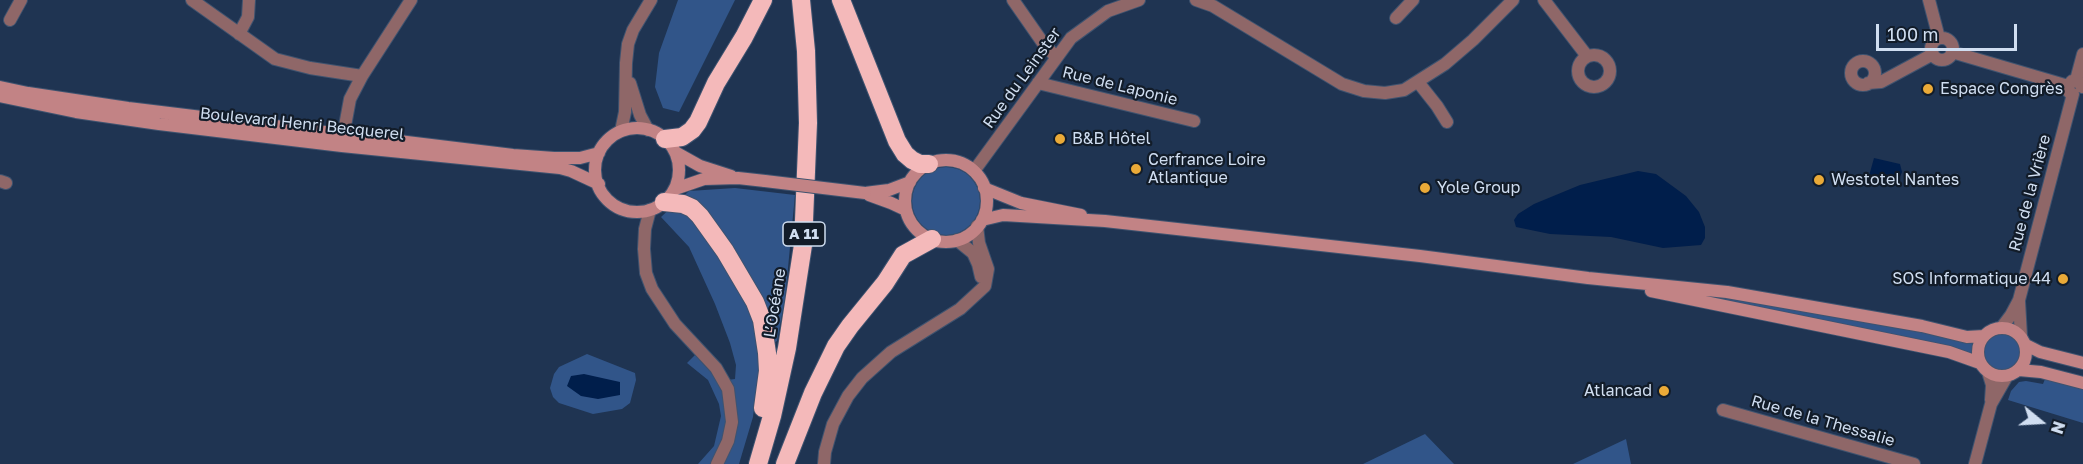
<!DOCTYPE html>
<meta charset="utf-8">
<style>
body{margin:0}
#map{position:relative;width:2083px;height:464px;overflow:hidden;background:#1f3452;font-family:"Golos Text",sans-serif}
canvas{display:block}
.north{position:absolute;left:2011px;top:392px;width:60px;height:60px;-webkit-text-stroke:4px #121c29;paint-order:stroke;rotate:108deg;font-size:16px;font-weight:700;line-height:24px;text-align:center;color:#d0def1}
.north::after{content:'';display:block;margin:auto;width:21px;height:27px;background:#d0def1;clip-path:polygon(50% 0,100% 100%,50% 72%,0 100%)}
.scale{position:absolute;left:1876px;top:24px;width:141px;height:27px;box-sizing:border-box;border:3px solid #d0def1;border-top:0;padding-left:8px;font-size:18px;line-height:21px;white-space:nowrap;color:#d0def1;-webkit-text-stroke:4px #121c29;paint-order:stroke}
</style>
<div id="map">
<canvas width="2083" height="464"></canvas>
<div class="north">N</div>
<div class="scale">100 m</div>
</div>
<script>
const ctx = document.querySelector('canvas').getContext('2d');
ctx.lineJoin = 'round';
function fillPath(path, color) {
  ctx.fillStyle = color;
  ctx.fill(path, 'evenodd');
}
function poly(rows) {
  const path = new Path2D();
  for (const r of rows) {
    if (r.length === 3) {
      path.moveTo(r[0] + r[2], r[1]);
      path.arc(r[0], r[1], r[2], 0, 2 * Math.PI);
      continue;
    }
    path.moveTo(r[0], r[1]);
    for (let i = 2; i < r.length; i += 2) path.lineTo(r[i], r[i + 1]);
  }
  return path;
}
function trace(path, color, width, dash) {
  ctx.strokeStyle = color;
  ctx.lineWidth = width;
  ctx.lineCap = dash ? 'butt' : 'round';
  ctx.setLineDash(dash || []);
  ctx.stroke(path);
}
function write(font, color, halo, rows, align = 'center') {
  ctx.font = font + ' "Golos Text",sans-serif';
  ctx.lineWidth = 4.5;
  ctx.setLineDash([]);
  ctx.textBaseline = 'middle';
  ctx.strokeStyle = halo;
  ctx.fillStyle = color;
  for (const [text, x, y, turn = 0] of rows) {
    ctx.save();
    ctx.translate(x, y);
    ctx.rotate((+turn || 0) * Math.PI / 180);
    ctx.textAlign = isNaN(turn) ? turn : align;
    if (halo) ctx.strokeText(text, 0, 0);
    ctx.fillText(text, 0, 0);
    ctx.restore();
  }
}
fillPath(poly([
 [678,0,735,0,679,112,663,108,655,87,659,53],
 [946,201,34],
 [735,188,795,195,785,299,777,341,758,352,759,367,753,417,739,464,698,464,714,446,721,416,719,404,708,380,687,363,695,355,719,381,735,379,736,365,730,343,715,304,689,247,661,217,689,191],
 [1690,291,1976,340,1974,356,1688,294],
 [2002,352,18],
 [587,354,635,373,636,380,630,403,622,409,593,414,559,403,553,397,550,388,554,374,559,367],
 [2045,379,2083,389,2083,423,2008,400,2011,391,2019,382,2026,381,2043,384],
 [1425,434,1454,464,1363,464],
 [1626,439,1631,464,1573,464]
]), '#315589');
fillPath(poly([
 [1874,158,1900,164,1902,172,1897,184,1869,176],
 [1638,171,1656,174,1686,196,1699,212,1705,227,1705,238,1701,245,1663,248,1611,237,1550,234,1516,227,1514,220,1518,214,1534,204,1580,185],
 [584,374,620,382,620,395,598,399,581,396,567,386,571,376]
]), '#001e4b');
const minor = poly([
 [192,0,275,59,310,68,362,76],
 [1013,0,1043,43,1056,57],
 [1196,0,1213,6,1342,84,1364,91,1385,93,1404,90,1445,64,1473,40,1513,0],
 [1544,0,1587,56],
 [1929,0,1939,38],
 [1396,18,1413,0],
 [10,20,21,0],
 [239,34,248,17,249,0],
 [1942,49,11],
 [1952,52,2068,86],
 [1594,71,16],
 [1863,73,12],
 [2076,80,2083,54],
 [1418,82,1437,106,1447,122],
 [1038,83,1194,121],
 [1868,83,1881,82,1933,54],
 [2069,92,2068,86,2072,81,2079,82,2082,87],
 [342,142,350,99,362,76,411,0],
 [974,171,1071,38,1108,11,1139,0],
 [0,181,6,183],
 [650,210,645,229,644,249,646,273,652,289,675,324,716,368,728,389,732,422,728,441,717,464],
 [2019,301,2021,336],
 [2002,327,2011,315,2019,300,2073,94],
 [1988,372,1992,385,1991,400],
 [1723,410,1914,464],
 [1975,464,1991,404,2007,376]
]);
const tertiary = poly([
 [630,83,640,115,648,130],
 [621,131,625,112,626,63,628,44,633,30,651,0],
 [957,240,973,253,978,264,981,277],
 [824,464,825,452,833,424,848,396,862,378,891,352,960,309,985,286,988,269,979,243,977,226]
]);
const secondary = poly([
 [0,87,28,93,128,108,513,155,554,158,580,158,599,153],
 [0,96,76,112,159,124,342,146,560,168,571,171,599,184],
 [637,170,42],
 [675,152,700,166,731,176],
 [946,201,41],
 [984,188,1021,203,1081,215],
 [675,189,704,179,738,178,765,181],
 [865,193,889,190,910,182],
 [869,195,891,203,906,210],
 [982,220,1003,215,1105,221,1420,256,1588,278,1727,292,1922,326,1967,337,1984,336],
 [1651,291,1949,352,1980,363],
 [2002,352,24],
 [2026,345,2040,352,2083,363],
 [2019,370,2041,372,2083,383]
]);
const motorway = poly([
 [841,0,897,141,905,154,912,160,920,164,929,164],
 [665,139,682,137,692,130,698,122,716,83,744,37,763,0],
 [664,202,683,204,692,208,700,216,725,251,755,302,762,320,767,353,768,371,763,408],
 [758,464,772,416,787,348,803,245,808,123,806,51,801,0],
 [785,464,813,393,836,346,850,326,885,283,903,255,932,239]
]);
trace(minor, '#3f536f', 14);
trace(tertiary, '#3f536f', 14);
trace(secondary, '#3f536f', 14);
trace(motorway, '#3f536f', 20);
trace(minor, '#8f6768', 12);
trace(tertiary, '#8f6768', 12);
trace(secondary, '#c28385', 12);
trace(motorway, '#f4b9ba', 18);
const secondaryBridge = poly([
 [765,181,865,193]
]);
trace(secondaryBridge, '#3f536f', 14, []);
trace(secondaryBridge, '#c28385', 12);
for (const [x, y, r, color] of [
 [1928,89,6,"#eaaa38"],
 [1060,139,6,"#eaaa38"],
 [1136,169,6,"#eaaa38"],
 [1819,180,6,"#eaaa38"],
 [1425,188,6,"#eaaa38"],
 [2063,279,6,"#eaaa38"],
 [1664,391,6,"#eaaa38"]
]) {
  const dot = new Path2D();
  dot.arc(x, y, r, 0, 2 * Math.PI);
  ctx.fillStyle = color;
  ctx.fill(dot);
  trace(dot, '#121c29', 2);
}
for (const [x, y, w] of [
 [804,234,42]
]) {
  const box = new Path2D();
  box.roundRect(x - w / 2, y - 12, w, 24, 4.5);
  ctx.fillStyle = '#121c29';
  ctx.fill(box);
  trace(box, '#d0def1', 1.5);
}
write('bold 15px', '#d0def1', null, [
 ["A 11",804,234]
]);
write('16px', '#d0def1', '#121c29', [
 ["Rue du Leinster",1022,78,-54],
 ["Rue de Laponie",1120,86,14],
 ["Boulevard Henri Becquerel",302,124,6],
 ["Rue de la Vrière",2030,193,-75],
 ["L’Océane",775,303,-81],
 ["Rue de la Thessalie",1823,421,16]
]);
write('16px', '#d0def1', '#121c29', [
 ["Espace Congrès",1940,89],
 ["B&B Hôtel",1072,139],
 ["Cerfrance Loire",1148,160],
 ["Atlantique",1148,178],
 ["Westotel Nantes",1831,180],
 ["Yole Group",1437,188],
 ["SOS Informatique 44",2051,279,"right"],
 ["Atlancad",1652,391,"right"]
], 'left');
</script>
